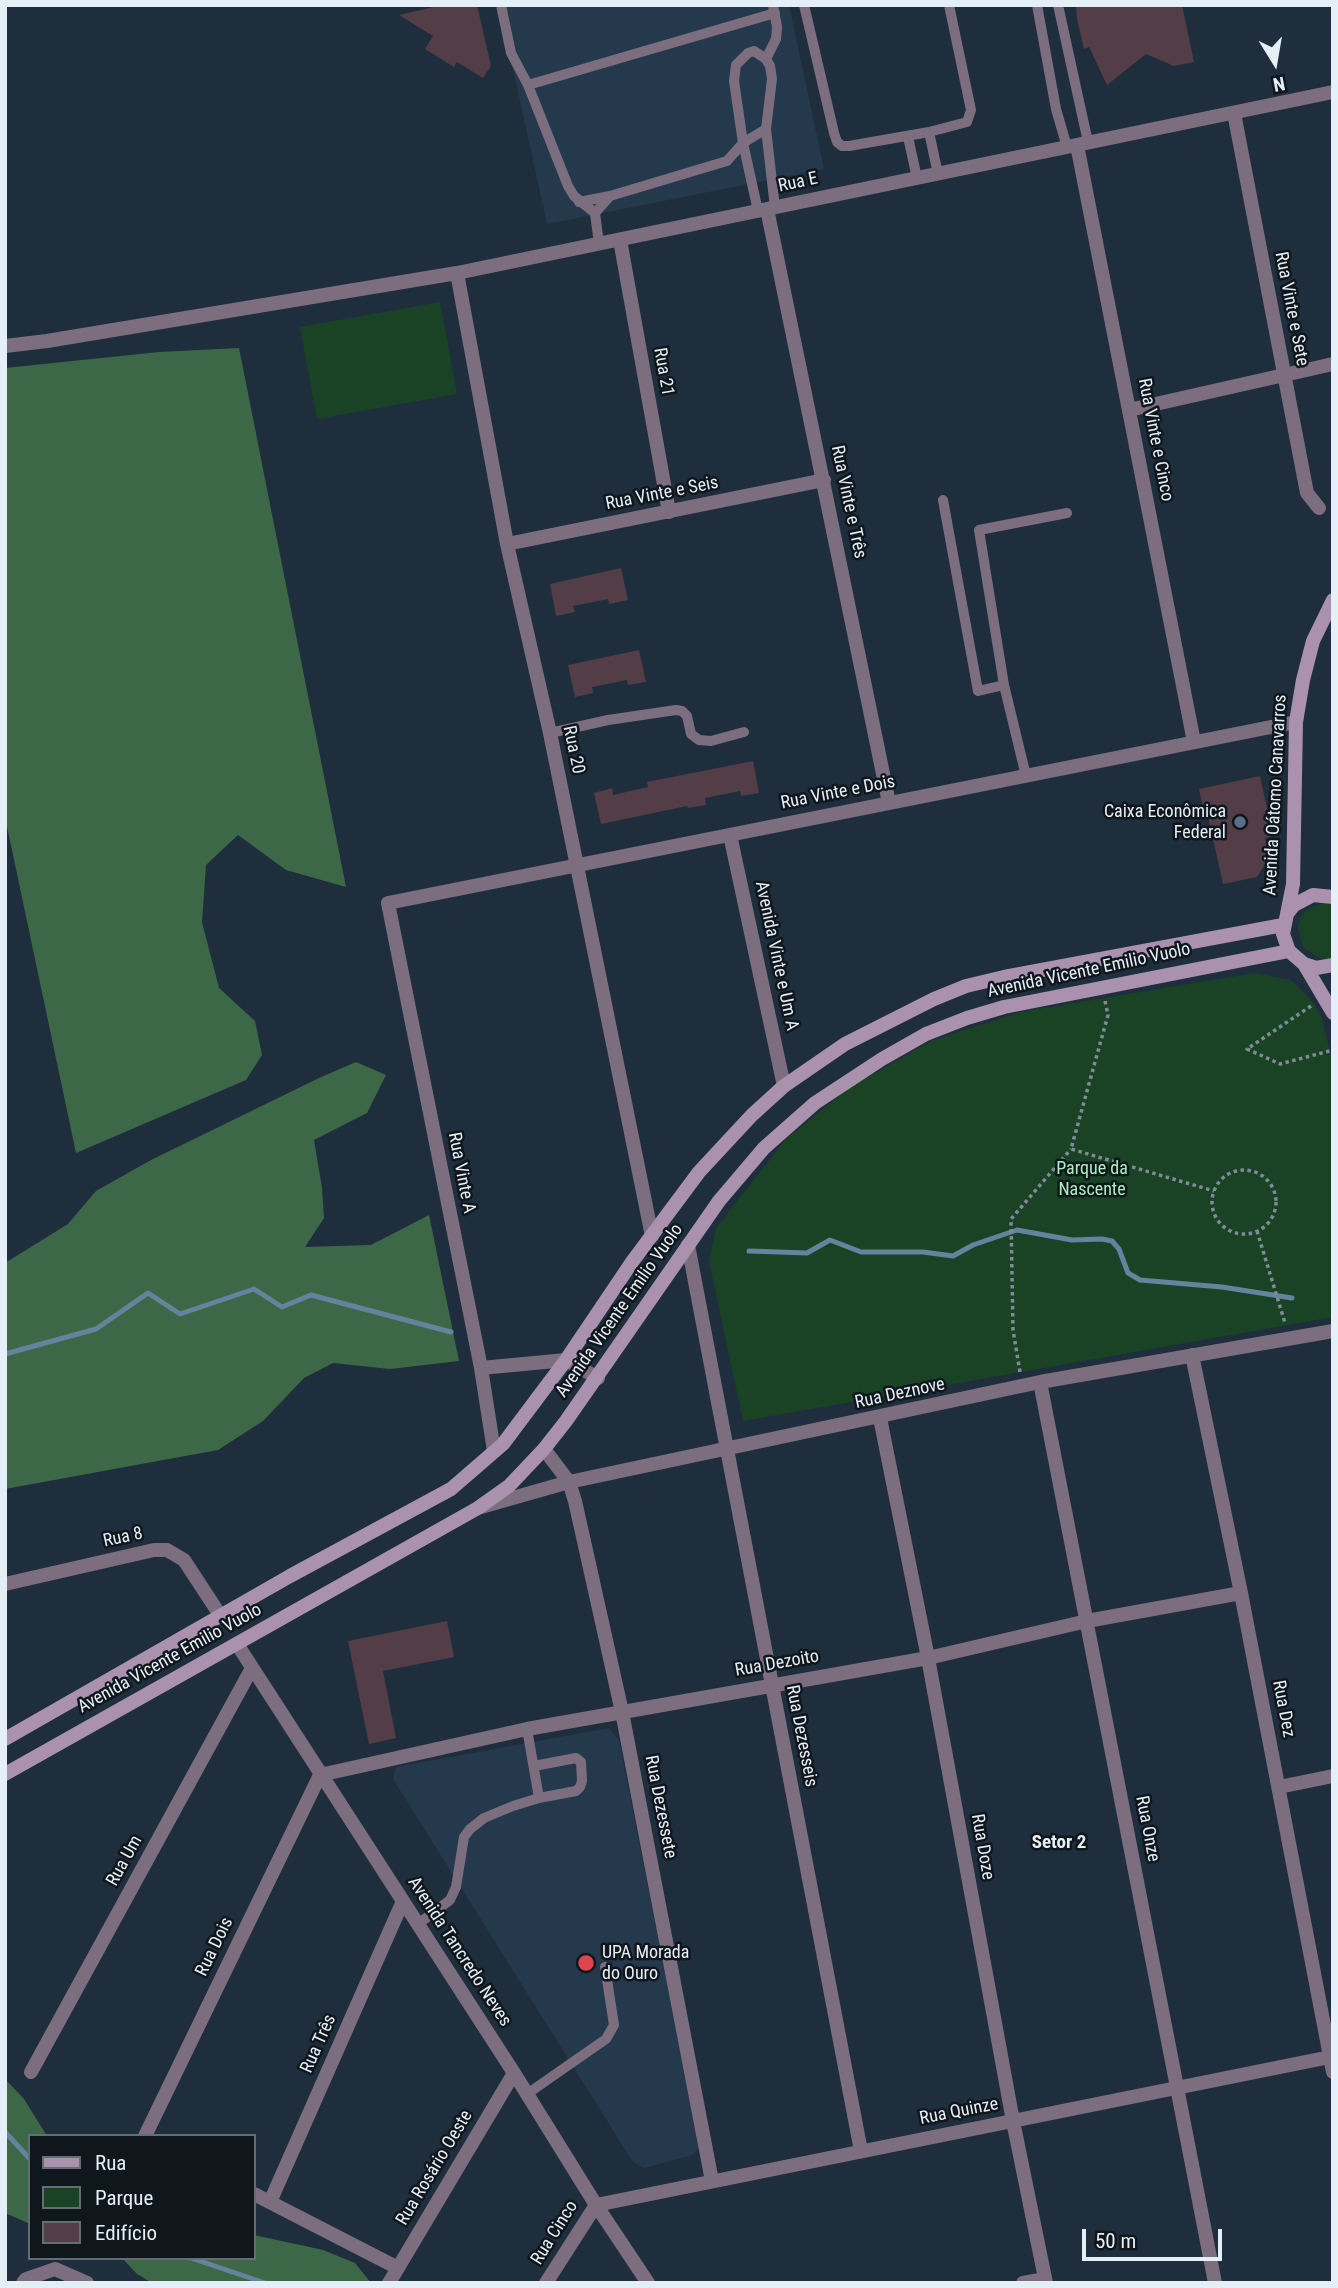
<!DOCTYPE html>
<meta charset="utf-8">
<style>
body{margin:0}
#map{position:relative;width:1338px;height:2288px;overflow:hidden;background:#1f2e3d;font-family:"Roboto Condensed",sans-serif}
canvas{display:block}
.frame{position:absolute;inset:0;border:7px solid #e5eff8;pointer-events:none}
.legend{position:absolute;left:28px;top:2134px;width:228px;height:126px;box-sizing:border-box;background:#0f161c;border:2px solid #656d74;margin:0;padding:9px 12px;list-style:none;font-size:21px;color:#e5eff8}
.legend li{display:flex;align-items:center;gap:14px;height:35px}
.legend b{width:35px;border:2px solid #656d74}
.north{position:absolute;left:1240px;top:28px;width:70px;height:70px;-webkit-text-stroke:5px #0f161c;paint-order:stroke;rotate:169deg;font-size:19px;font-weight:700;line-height:28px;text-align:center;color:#e5eff8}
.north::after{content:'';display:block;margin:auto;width:24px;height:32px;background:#e5eff8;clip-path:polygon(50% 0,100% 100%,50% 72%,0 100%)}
.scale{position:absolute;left:1082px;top:2229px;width:140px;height:32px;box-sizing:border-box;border:4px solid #e5eff8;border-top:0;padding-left:9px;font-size:21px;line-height:24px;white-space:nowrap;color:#e5eff8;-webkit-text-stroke:5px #0f161c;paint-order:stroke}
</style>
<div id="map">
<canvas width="1338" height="2288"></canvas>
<div class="frame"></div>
<ul class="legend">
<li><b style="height:9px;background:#aa92ae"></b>Rua</li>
<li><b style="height:19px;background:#1a4326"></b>Parque</li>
<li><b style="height:19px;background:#533d46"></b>Edifício</li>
</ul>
<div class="north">N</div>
<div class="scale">50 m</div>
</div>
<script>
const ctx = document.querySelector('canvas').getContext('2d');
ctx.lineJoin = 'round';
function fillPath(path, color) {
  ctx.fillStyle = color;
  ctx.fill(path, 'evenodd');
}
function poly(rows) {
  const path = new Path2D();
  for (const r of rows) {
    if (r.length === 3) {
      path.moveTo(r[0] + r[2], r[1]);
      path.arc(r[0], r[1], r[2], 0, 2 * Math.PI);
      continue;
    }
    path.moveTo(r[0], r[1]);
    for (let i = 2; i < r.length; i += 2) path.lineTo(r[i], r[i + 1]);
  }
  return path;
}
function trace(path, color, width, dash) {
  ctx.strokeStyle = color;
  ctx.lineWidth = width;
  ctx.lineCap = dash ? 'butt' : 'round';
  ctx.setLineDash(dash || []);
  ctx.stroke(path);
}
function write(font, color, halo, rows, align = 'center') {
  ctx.font = font + ' "Roboto Condensed",sans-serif';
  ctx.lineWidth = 5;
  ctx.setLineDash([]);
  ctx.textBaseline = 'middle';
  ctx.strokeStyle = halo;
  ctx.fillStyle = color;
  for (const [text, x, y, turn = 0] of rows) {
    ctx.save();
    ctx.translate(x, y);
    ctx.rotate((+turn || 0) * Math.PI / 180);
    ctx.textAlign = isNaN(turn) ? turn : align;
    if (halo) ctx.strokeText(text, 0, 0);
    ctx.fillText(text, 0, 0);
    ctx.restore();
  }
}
fillPath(poly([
 [499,5,789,5,824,169,547,224],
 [609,1728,619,1740,699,2147,693,2155,644,2168,633,2162,393,1779,396,1767]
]), '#25394c');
fillPath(poly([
 [440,302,457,394,317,419,300,327],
 [1324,902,1333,902,1333,958,1328,959,1319,958,1303,947,1298,928,1300,919,1306,910],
 [1255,973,1291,980,1312,1001,1322,1018,1333,1065,1333,1317,743,1421,709,1261,716,1228,786,1139,850,1087,931,1041,1020,1012]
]), '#1a4326');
fillPath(poly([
 [239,348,346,887,286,870,238,835,206,865,202,922,219,988,255,1021,262,1055,246,1080,76,1153,5,817,5,368,159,352],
 [356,1062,386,1075,367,1113,314,1140,322,1188,324,1218,305,1247,371,1245,429,1215,459,1361,390,1369,333,1363,304,1378,263,1421,218,1450,5,1489,5,1263,68,1224,96,1191,151,1160,319,1078],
 [5,2079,24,2099,47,2136,30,2136,30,2224,5,2213],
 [254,2235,323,2250,355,2263,371,2283,152,2283,137,2274,122,2258,254,2258]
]), '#3d6847');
trace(poly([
 [749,1251,807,1253,830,1240,861,1252,923,1252,953,1256,973,1245,1017,1230,1072,1240,1102,1239,1112,1241,1119,1249,1128,1273,1140,1280,1222,1287,1292,1298],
 [5,1354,96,1329,148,1293,180,1314,254,1289,282,1307,311,1295,451,1332],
 [5,2132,30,2159],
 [191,2258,265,2283]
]), '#64849e', 5);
fillPath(poly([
 [442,5,477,5,491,66,483,78,457,62,454,67,425,49,433,36,399,15],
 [1076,5,1182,5,1194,62,1174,66,1146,54,1107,85,1089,47,1084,49,1077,19],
 [621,568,628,600,609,604,608,599,573,606,575,612,556,616,550,584],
 [639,650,646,682,628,685,627,680,592,687,593,693,575,697,568,665],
 [753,761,759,793,741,796,740,791,705,798,706,805,688,808,687,806,601,824,594,793,612,788,613,795,648,787,647,782],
 [1260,776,1273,836,1265,838,1269,858,1257,877,1223,884,1206,807,1203,808,1199,789],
 [447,1621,454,1657,383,1671,396,1738,369,1744,348,1641]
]), '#533d46');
trace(poly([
 [1105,1001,1108,1015,1071,1149,1214,1191],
 [1311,1006,1247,1049,1280,1064,1333,1050],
 [1244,1202,32],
 [1257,1231,1285,1323],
 [1020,1372,1013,1330,1011,1219,1071,1149]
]), '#7f8c98', 3.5, [3.5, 3.5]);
trace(poly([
 [501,5,511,53,528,85,775,13],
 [804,5,834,133,837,142,842,146,849,146,929,132,967,122,971,110,949,5],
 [1037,5,1056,109,1067,147],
 [1058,5,1088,142],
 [766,59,776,39,777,27,773,5],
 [528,85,568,186,574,196,595,213],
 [929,132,938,174],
 [908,137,917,178],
 [579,202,610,196],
 [758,211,743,143,734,81,736,65,748,53,754,51,766,59,770,66,772,79,766,129,775,208],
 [599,244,595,213,610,196,727,161,743,143,766,129],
 [943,500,978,691,1004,685,1026,776],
 [1004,685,979,530,1067,513],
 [550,733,608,720,676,710,682,711,687,716,691,734,699,740,711,741,744,732],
 [527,1729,539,1798],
 [418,1924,450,1900,456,1887,464,1837,470,1829,484,1818,513,1806,539,1798,576,1791,580,1787,582,1781,581,1762,576,1758,534,1766],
 [527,2094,606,2039,614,2025,605,1967]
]), '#7c6e7f', 10);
trace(poly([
 [1234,113,1307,493,1319,508],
 [1077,145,1194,742],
 [767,209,889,803],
 [620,240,669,512],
 [457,273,507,544,550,733,652,1236],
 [5,346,47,341,457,273,1333,92],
 [1129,410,1333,364],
 [507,544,824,480],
 [730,835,784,1086],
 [688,1245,861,2151],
 [1192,1355,1241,1593,1333,2072],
 [481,1368,566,1360,598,1378],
 [1040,1382,1215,2283],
 [880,1418,928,1658,1013,2121,1046,2283],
 [544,1449,569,1482,575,1501,622,1712,712,2181],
 [494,1451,481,1368,388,903,1296,722],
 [481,1507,569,1482,1040,1382,1333,1331],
 [5,1584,154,1550,167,1550,184,1560,220,1615],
 [237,1644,514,2073,596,2205,648,2283],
 [1279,1787,1333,1776],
 [31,2072,252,1668],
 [145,2136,320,1775,527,1729,928,1658,1087,1621,1241,1593],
 [254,2194,398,2268],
 [270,2202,403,1901],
 [23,2283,26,2279,55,2269,87,2283],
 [389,2283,514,2073],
 [546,2283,596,2205,1330,2057],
 [1023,2283,1045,2279]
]), '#7c6e7f', 14);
trace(poly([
 [1333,897,1313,895,1294,905,1287,914,1283,934,1289,951,1304,964,1316,968,1333,965],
 [1287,914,1293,884,1296,722,1303,680,1313,641,1333,600],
 [1304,964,1333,1013],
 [5,1739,290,1576,451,1489,503,1444,566,1360,632,1262,699,1172,752,1115,784,1086,845,1044,934,999,966,986,1004,977,1283,925],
 [5,1774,478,1508,509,1486,544,1449,566,1421,719,1201,764,1148,815,1103,882,1059,926,1034,967,1018,1004,1007,1289,951]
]), '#aa92ae', 14);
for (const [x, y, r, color] of [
 [1240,822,7,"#5c6f8a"],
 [586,1963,9,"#e0444e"]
]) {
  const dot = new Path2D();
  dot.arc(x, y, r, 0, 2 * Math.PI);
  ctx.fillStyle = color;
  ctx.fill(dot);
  trace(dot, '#0f161c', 2.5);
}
write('18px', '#e5eff8', '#0f161c', [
 ["Rua E",798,183,-12],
 ["Rua Vinte e Sete",1291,309,79],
 ["Rua 21",663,372,80],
 ["Rua Vinte e Cinco",1155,440,79],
 ["Rua Vinte e Seis",662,494,-11],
 ["Rua Vinte e Três",848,502,78],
 ["Rua 20",573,750,78],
 ["Rua Vinte e Dois",838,793,-11],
 ["Avenida Oátomo Canavarros",1276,795,-87],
 ["Avenida Vinte e Um A",776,956,78],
 ["Avenida Vicente Emilio Vuolo",1089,971,-12],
 ["Rua Vinte A",461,1173,79],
 ["Avenida Vicente Emilio Vuolo",620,1311,-55],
 ["Rua Deznove",900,1394,-12],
 ["Rua 8",123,1538,-12],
 ["Avenida Vicente Emilio Vuolo",170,1659,-29],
 ["Rua Dezoito",777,1664,-10],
 ["Rua Dez",1283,1709,79],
 ["Rua Dezesseis",801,1736,79],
 ["Rua Dezessete",660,1807,79],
 ["Rua Onze",1147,1829,79],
 ["Rua Doze",982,1847,80],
 ["Rua Um",125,1861,-61],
 ["Rua Dois",215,1947,-64],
 ["Avenida Tancredo Neves",459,1952,57],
 ["Rua Três",319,2044,-66],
 ["Rua Quinze",959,2112,-11],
 ["Rua Rosário Oeste",435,2168,-59],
 ["Rua Cinco",555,2233,-58]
]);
write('18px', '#e5eff8', '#0f161c', [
 ["Caixa Econômica",1226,812],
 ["Federal",1226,833],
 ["UPA Morada",602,1953,"left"],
 ["do Ouro",602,1974,"left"]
], 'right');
write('18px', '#abf0ba', '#0f161c', [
 ["Parque da",1092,1169],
 ["Nascente",1092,1190]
]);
write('bold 19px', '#e5eff8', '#0f161c', [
 ["Setor 2",1059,1843]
]);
</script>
